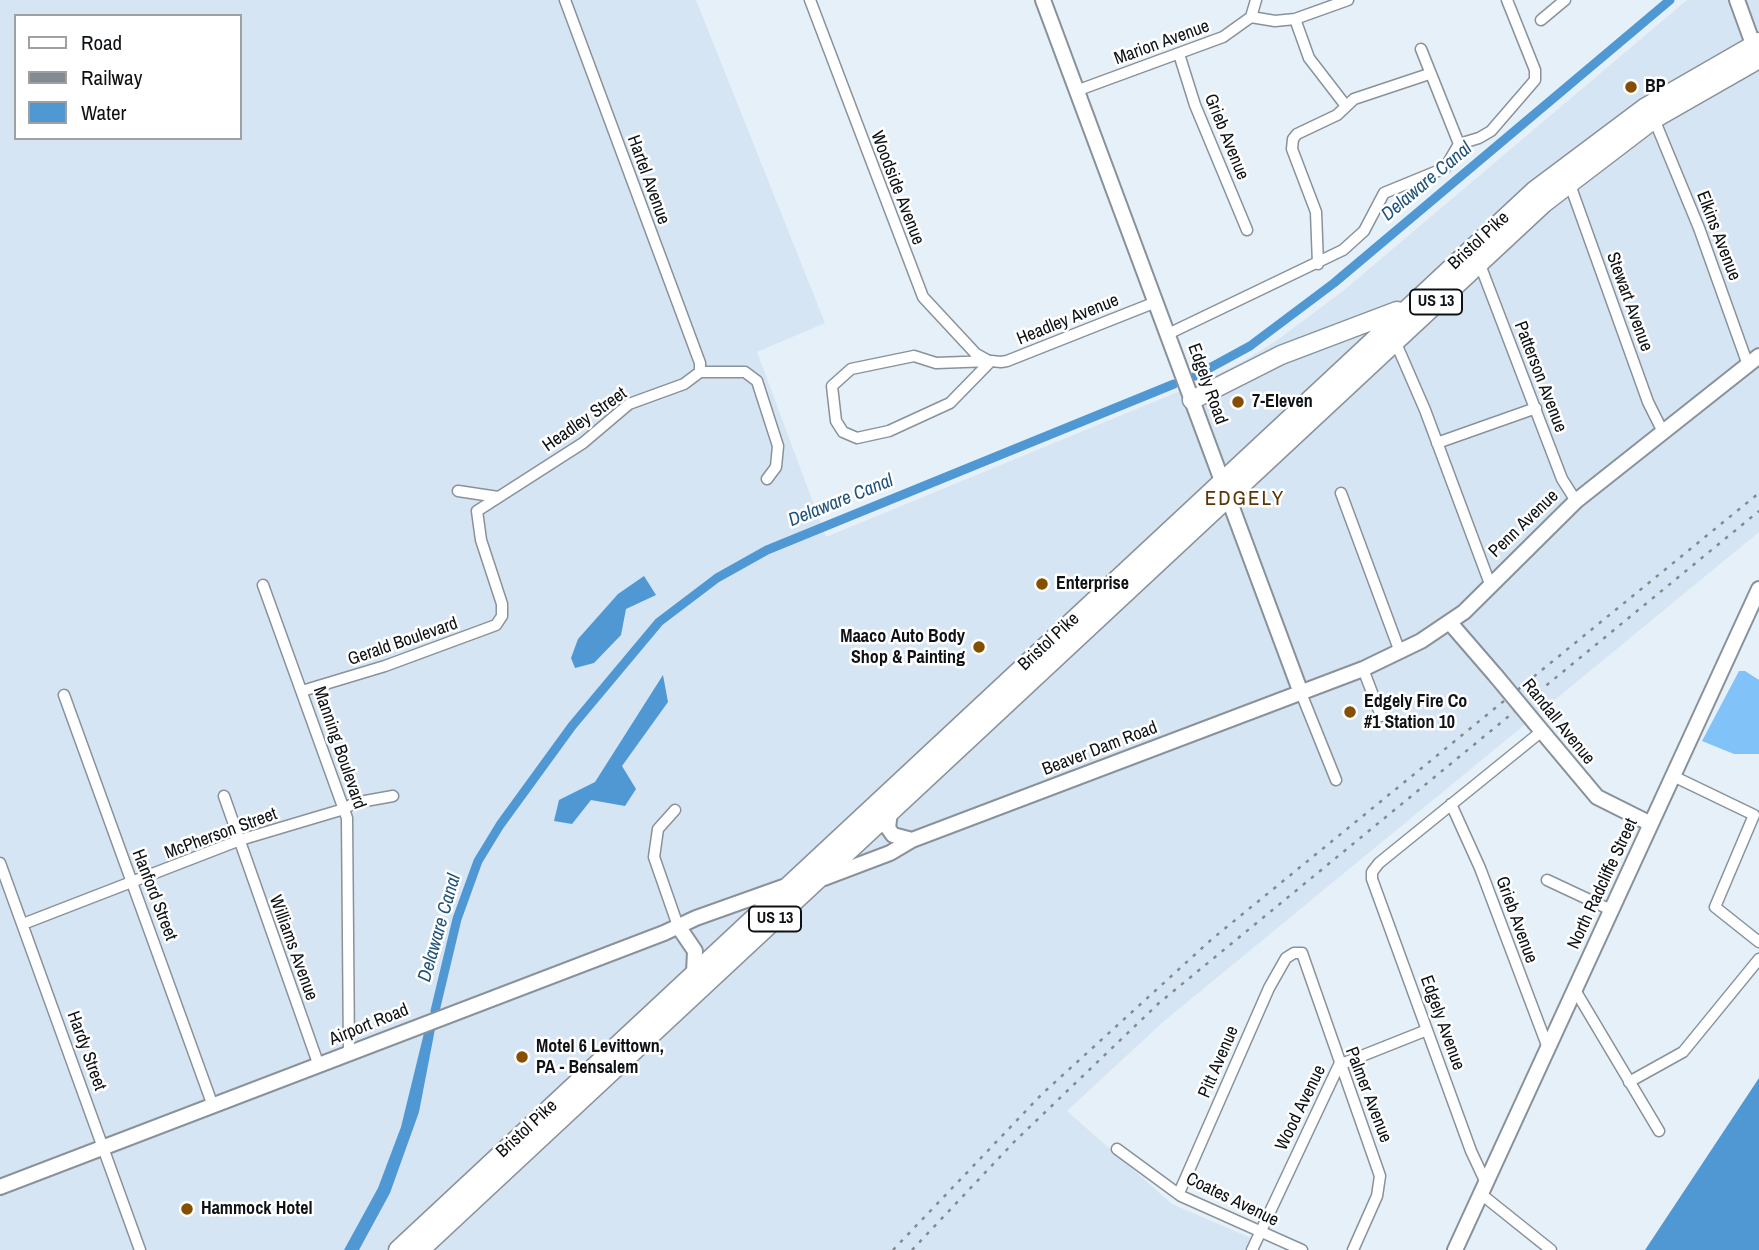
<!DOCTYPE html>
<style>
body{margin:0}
#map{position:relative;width:1759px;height:1250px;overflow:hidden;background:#e6f0f8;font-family:"Archivo Narrow",sans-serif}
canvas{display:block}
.legend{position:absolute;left:14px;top:14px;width:228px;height:126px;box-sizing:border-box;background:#fff;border:2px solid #9fa0a1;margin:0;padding:9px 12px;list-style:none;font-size:21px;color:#0e1215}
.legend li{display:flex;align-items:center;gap:14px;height:35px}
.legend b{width:35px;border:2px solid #9fa0a1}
</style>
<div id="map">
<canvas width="1759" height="1250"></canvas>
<ul class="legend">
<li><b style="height:9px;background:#fff"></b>Road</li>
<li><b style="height:9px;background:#838a90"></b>Railway</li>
<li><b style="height:19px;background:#5098d3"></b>Water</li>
</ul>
</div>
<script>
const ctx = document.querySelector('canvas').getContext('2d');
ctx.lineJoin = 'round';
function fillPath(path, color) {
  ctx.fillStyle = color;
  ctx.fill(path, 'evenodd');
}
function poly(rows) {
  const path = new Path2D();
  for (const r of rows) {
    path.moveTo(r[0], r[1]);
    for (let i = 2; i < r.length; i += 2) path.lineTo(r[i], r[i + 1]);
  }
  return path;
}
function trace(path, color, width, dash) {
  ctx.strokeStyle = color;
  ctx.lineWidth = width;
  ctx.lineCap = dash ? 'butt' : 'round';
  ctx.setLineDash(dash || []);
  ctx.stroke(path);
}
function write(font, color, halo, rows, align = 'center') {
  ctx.font = font + ' "Archivo Narrow",sans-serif';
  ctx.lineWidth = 5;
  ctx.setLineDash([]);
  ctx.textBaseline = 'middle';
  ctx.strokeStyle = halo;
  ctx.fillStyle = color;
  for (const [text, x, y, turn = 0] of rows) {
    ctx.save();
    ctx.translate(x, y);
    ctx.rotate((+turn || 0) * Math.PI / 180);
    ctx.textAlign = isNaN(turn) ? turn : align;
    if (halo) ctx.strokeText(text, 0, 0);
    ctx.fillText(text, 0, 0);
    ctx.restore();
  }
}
fillPath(poly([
 [0,0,696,0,825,323,757,352,826,537,1202,382,1244,361,1276,341,1343,291,1687,0,1759,0,1759,532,1163,1022,1067,1111,1172,1204,1251,1238,1245,1250,0,1250],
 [16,16,240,16,240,138,16,138]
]), '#d6e5f3');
fillPath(poly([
 [1739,671,1745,671,1759,680,1759,754,1734,754,1702,741]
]), '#81c2f9');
fillPath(poly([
 [644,576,656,595,626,609,621,635,594,663,575,668,571,658,578,639,618,594],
 [663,675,668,702,622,766,636,789,625,806,591,800,572,824,554,821,559,800,595,782],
 [431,1029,435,1029,419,1112,390,1193,359,1250,344,1250,378,1188,401,1127,424,1033],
 [1759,1078,1759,1250,1645,1250]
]), '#5098d3');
trace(poly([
 [1195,376,1250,346,1334,283,1670,0],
 [435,1011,457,919,478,861,500,825,572,726,659,622,717,578,767,550,1174,384]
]), '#5098d3', 9);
const street = poly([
 [565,0,700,363,700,372],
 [810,0,923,297,976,354,987,360],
 [1251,17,1275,21,1295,19,1348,0],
 [1295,19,1309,58,1346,106],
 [1541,20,1565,0],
 [1421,49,1459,144,1479,138,1491,131,1535,80,1535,70,1507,0],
 [1179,54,1195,105,1247,230],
 [1076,91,1223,37,1251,17,1256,0],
 [1654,119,1699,228,1748,365],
 [1569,182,1648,402,1663,432],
 [1479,262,1562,479,1576,501],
 [1318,264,1316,212,1292,149,1293,139,1297,134,1337,115,1354,99,1429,74],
 [1168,334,1343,250,1364,231,1384,193,1445,168,1459,144],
 [1395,341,1425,410,1490,584],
 [991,361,950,403,889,431,857,438,843,432,836,421,832,386,851,369,914,356,936,363,991,361,1001,362,1007,361,1156,302],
 [700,372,745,372,757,381,778,446,776,467,767,479],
 [1437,443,1536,408],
 [458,491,498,497],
 [1341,493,1400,652],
 [263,585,347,818,349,1054],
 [1363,669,1381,716],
 [302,691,385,666,496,625,502,616,502,604,481,540,477,511,583,443,629,404,684,384,700,372],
 [1301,693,1336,780],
 [64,695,213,1106],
 [1673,776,1754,815,1715,907,1759,942],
 [224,796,319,1066],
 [1451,804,1480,868,1548,1048],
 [675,810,658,829,654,857,678,926],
 [0,863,140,1250],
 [1547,880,1611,910],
 [23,924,240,840,344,809,354,803,393,796],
 [1575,990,1659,1131],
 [1629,1082,1683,1052,1759,959],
 [1117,1149,1181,1196,1302,1250],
 [1486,1183,1471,1151,1372,879,1372,872,1379,863,1542,731],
 [1179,1193,1269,988,1286,958,1294,953,1302,953,1380,1176,1377,1196,1353,1250],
 [1481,1194,1551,1250],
 [1252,1250,1339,1065,1427,1030]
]);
const secondary = poly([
 [1043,0,1301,693],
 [1737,0,1757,55],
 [1451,624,1496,676],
 [1535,723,1597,797,1651,824],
 [890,812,888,828,893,835,912,840],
 [824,878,890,853,912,840,1363,669,1421,641,1464,612,1576,501,1759,356],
 [678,926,695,951,694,973],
 [0,1187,664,933,696,918,783,887],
 [1455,1250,1759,589]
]);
const highway = poly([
 [1192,400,1281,355,1397,311],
 [398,1250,1534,191,1646,107,1759,42],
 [420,1250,1544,203,1654,119,1759,59]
]);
trace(street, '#89929a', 13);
trace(secondary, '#89929a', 18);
trace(highway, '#89929a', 21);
trace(street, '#fff', 10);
trace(secondary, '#fff', 14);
trace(highway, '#fff', 18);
trace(poly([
 [893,1250,1042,1094,1212,939,1759,493],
 [912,1250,1015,1141,1159,1003,1759,511]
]), '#838a90', 2.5, [3.5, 7]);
const secondaryBridge = poly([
 [1496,676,1535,723]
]);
trace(secondaryBridge, '#89929a', 18, []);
trace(secondaryBridge, '#fff', 14);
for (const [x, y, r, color] of [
 [1631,87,7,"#864f00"],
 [1238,402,7,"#864f00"],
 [1042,584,7,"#864f00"],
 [979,647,7,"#864f00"],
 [1350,712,7,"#864f00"],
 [522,1057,7,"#864f00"],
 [187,1209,7,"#864f00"]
]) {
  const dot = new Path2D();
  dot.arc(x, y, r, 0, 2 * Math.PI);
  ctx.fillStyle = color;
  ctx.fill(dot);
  trace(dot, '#fff', 2.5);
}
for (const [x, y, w] of [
 [1436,302,52],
 [775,919,52]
]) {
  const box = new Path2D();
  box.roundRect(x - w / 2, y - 12.5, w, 25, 5);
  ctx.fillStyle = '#fff';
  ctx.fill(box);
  trace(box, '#0e1215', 2);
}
write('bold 16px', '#0e1215', null, [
 ["US 13",1436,302],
 ["US 13",775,919]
]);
write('18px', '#0e1215', '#fff', [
 ["Marion Avenue",1162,43,-20],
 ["Grieb Avenue",1226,137,68],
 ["Hartel Avenue",648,180,70],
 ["Woodside Avenue",897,188,69],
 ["Elkins Avenue",1718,236,69],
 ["Bristol Pike",1479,241,-43],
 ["Stewart Avenue",1629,302,70],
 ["Headley Avenue",1068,320,-22],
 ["Patterson Avenue",1540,377,69],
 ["Edgely Road",1207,384,70],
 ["Headley Street",585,420,-35],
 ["Penn Avenue",1524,524,-44],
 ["Gerald Boulevard",403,642,-19],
 ["Bristol Pike",1049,642,-43],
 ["Randall Avenue",1558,722,51],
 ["Manning Boulevard",339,748,71],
 ["Beaver Dam Road",1100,749,-21],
 ["McPherson Street",221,834,-20],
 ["North Radcliffe Street",1603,884,-65],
 ["Hanford Street",154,895,69],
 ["Grieb Avenue",1516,920,70],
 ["Williams Avenue",293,948,70],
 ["Edgely Avenue",1442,1023,70],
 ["Airport Road",369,1025,-22],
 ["Hardy Street",86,1051,70],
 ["Pitt Avenue",1219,1062,-67],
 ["Palmer Avenue",1368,1095,69],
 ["Wood Avenue",1301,1108,-64],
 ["Bristol Pike",527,1129,-43],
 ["Coates Avenue",1232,1200,26]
]);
write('bold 18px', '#0e1215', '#fff', [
 ["BP",1645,87],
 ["7-Eleven",1252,402],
 ["Enterprise",1056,584],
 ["Maaco Auto Body",965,637,"right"],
 ["Shop & Painting",965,658,"right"],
 ["Edgely Fire Co",1364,702],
 ["#1 Station 10",1364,723],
 ["Motel 6 Levittown,",536,1047],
 ["PA - Bensalem",536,1068],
 ["Hammock Hotel",201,1209]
], 'left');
write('italic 19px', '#1f537b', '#fff', [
 ["Delaware Canal",1427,182,-40],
 ["Delaware Canal",841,501,-22],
 ["Delaware Canal",440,928,-74]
]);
ctx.letterSpacing = '2px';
write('21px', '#5b3503', '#fff', [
 ["EDGELY",1245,499]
]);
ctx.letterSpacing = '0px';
</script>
